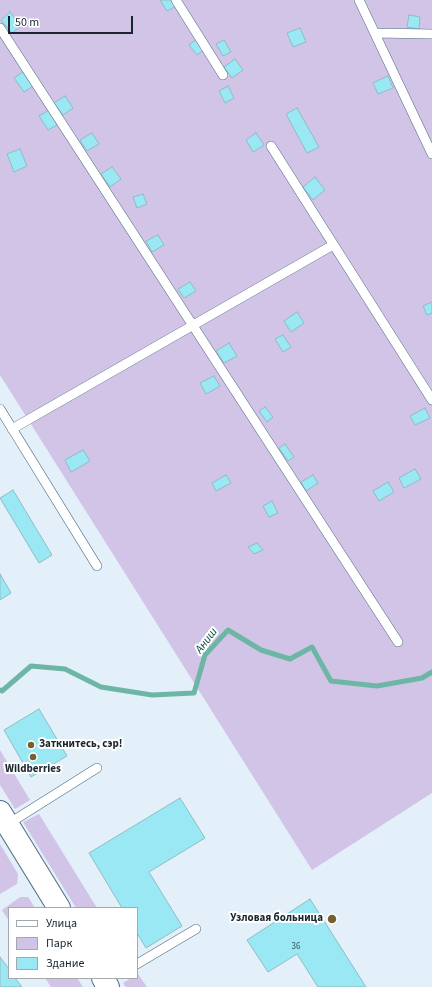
<!DOCTYPE html>
<meta charset="utf-8">
<style>
body{margin:0}
#map{position:relative;width:432px;height:987px;overflow:hidden;background:#e3f0fa;font-family:"Source Sans 3",sans-serif}
canvas{display:block}
.legend{position:absolute;left:8px;top:907px;width:130px;height:72px;box-sizing:border-box;background:#fff;border:1px solid #a3a8ac;margin:0;padding:5px 7px;list-style:none;font-size:12px;color:#19262f}
.legend li{display:flex;align-items:center;gap:8px;height:20px}
.legend b{width:20px;border:1px solid #a3a8ac}
.scale{position:absolute;left:8px;top:16px;width:125px;height:18px;box-sizing:border-box;border:2px solid #19262f;border-top:0;padding-left:5px;font-size:12px;line-height:14px;white-space:nowrap;color:#19262f;-webkit-text-stroke:3px #fff;paint-order:stroke}
</style>
<div id="map">
<canvas width="432" height="987"></canvas>
<ul class="legend">
<li><b style="height:5px;background:#fff"></b>Улица</li>
<li><b style="height:11px;background:#d1c4e7"></b>Парк</li>
<li><b style="height:11px;background:#9ae8f4"></b>Здание</li>
</ul>
<div class="scale">50 m</div>
</div>
<script>
const ctx = document.querySelector('canvas').getContext('2d');
ctx.lineJoin = 'round';
function fillPath(path, color) {
  ctx.fillStyle = color;
  ctx.fill(path, 'evenodd');
}
function poly(rows) {
  const path = new Path2D();
  for (const r of rows) {
    path.moveTo(r[0], r[1]);
    for (let i = 2; i < r.length; i += 2) path.lineTo(r[i], r[i + 1]);
  }
  return path;
}
function trace(path, color, width, dash) {
  ctx.strokeStyle = color;
  ctx.lineWidth = width;
  ctx.lineCap = dash ? 'butt' : 'round';
  ctx.setLineDash(dash || []);
  ctx.stroke(path);
}
function write(font, color, halo, rows, align = 'center') {
  ctx.font = font + ' "Source Sans 3",sans-serif';
  ctx.lineWidth = 4;
  ctx.setLineDash([]);
  ctx.textBaseline = 'middle';
  ctx.strokeStyle = halo;
  ctx.fillStyle = color;
  for (const [text, x, y, turn = 0] of rows) {
    ctx.save();
    ctx.translate(x, y);
    ctx.rotate((+turn || 0) * Math.PI / 180);
    ctx.textAlign = isNaN(turn) ? turn : align;
    if (halo) ctx.strokeText(text, 0, 0);
    ctx.fillText(text, 0, 0);
    ctx.restore();
  }
}
fillPath(poly([
 [0,0,432,0,432,793,312,870,0,375],
 [0,750,30,800,15,809,0,785],
 [39,814,97,908,76,908,23,822],
 [0,844,18,874,17,884,0,894],
 [20,897,28,897,35,908,9,908,9,921,2,910],
 [137,974,138,974,147,987,126,987,123,983,131,978,137,978],
 [45,978,77,978,83,987,51,987]
]), '#d1c4e7');
trace(poly([
 [0,690,2,691,31,666,65,669,101,687,152,695,194,693,205,655,228,630,261,650,290,659,312,647,331,681,377,686,422,678,432,672]
]), '#6db6a5', 5);
const building = poly([
 [160,0,172,0,176,6,167,11,160,0],
 [10,12,21,26,12,33,1,20,10,12],
 [409,15,420,17,419,29,407,27,409,15],
 [300,28,306,42,293,47,287,33,300,28],
 [197,39,205,49,197,55,189,45,197,39],
 [224,40,231,52,223,56,216,44,224,40],
 [235,59,243,70,232,78,224,67,235,59],
 [23,72,33,86,24,92,14,78,23,72],
 [388,76,393,88,378,94,373,83,388,76],
 [228,86,234,98,225,103,219,91,228,86],
 [65,96,73,108,63,115,54,103,65,96],
 [297,108,319,147,307,153,286,114,297,108],
 [49,110,57,125,48,130,39,116,49,110],
 [92,133,99,144,87,151,80,140,92,133],
 [256,133,264,145,253,152,246,140,256,133],
 [20,149,27,166,14,172,7,154,20,149],
 [112,167,121,179,110,187,101,174,112,167],
 [315,177,325,190,313,200,303,187,315,177],
 [143,194,147,204,137,208,133,197,143,194],
 [158,235,164,245,152,252,146,241,158,235],
 [190,282,196,291,184,298,178,289,190,282],
 [432,302,432,313,427,315,423,306,432,302],
 [297,312,304,323,291,332,284,321,297,312],
 [283,335,291,347,283,352,275,339,283,335],
 [229,343,237,356,224,363,216,351,229,343],
 [214,376,220,386,206,394,200,383,214,376],
 [265,407,273,417,267,422,259,411,265,407],
 [425,408,430,418,415,425,410,416,425,408],
 [285,444,294,457,288,461,279,448,285,444],
 [83,450,90,461,71,472,65,460,83,450],
 [415,469,421,479,404,488,399,478,415,469],
 [226,475,231,483,216,491,212,483,226,475],
 [313,475,318,483,306,491,301,482,313,475],
 [388,482,394,492,379,501,373,491,388,482],
 [13,490,52,555,39,563,0,498,13,490],
 [272,501,278,513,269,517,263,506,272,501],
 [257,543,263,550,254,554,248,547,257,543],
 [0,574,11,593,0,600,0,574],
 [39,709,67,756,31,777,4,730,39,709],
 [180,798,205,838,149,872,182,926,146,948,137,933,137,908,122,908,89,853,180,798],
 [310,899,366,987,318,987,297,954,268,972,247,940,310,899],
 [0,957,9,969,9,978,15,978,22,987,0,987,0,957]
]);
fillPath(building, '#9ae8f4');
trace(building, '#8fbcc3', 1);
const service = poly([
 [176,0,223,75],
 [359,0,432,154],
 [0,28,398,642],
 [376,33,432,34],
 [271,146,432,400],
 [0,409,97,566],
 [12,429,333,245],
 [8,824,97,768],
 [137,964,196,929]
]);
const tertiary = poly([
 [0,812,59,908],
 [103,978,108,987]
]);
trace(service, '#4f6d83', 10);
trace(tertiary, '#4f6d83', 24);
trace(service, '#fff', 9);
trace(tertiary, '#fff', 22);
for (const [x, y, r, color] of [
 [31,745,4,"#776030"],
 [33,757,4,"#776030"],
 [332,919,5,"#776030"]
]) {
  const dot = new Path2D();
  dot.arc(x, y, r, 0, 2 * Math.PI);
  ctx.fillStyle = color;
  ctx.fill(dot);
  trace(dot, '#fff', 1.5);
}
write('9px', '#395660', null, [
 ["36",296,947]
]);
write('bold 11px', '#19262f', '#fff', [
 ["Заткнитесь, сэр!",39,745],
 ["Wildberries",33,770,"center"],
 ["Узловая больница",323,919,"right"]
], 'left');
write('italic 12px', '#0a4c40', '#fff', [
 ["Аниш",207,641,-53]
]);
</script>
